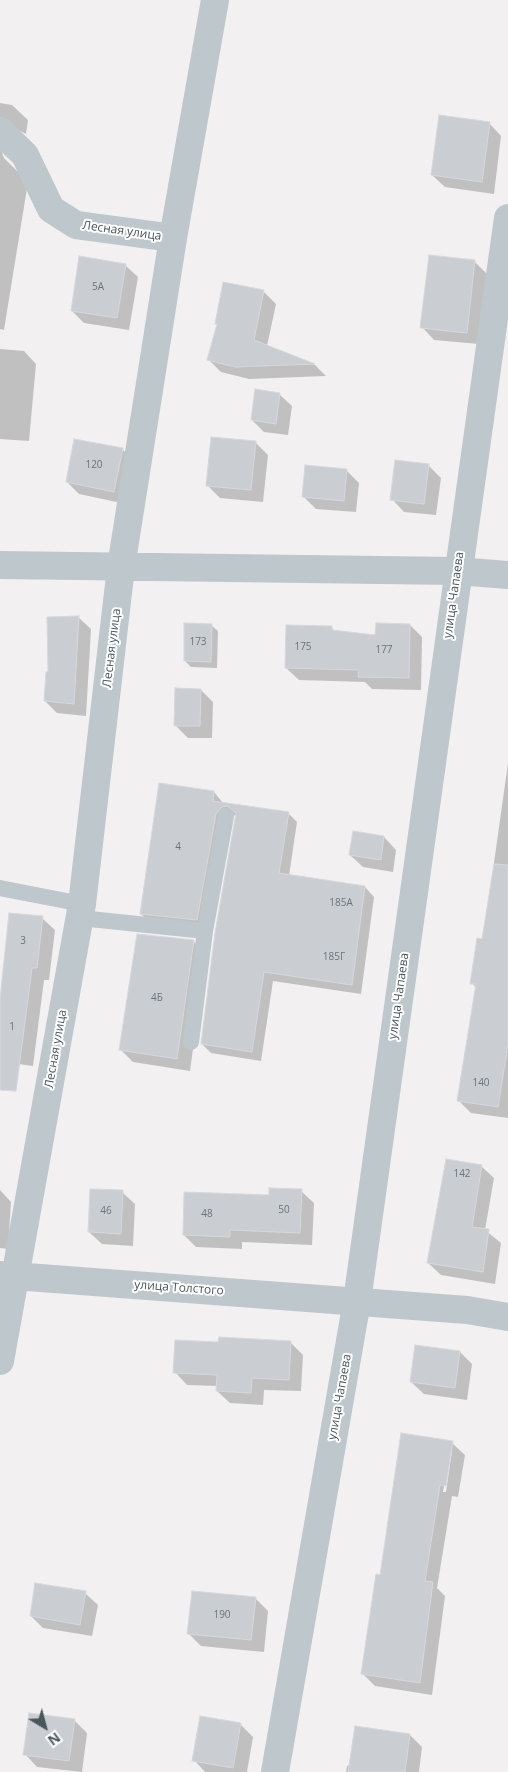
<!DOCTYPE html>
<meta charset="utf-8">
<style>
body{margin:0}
#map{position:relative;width:508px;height:1772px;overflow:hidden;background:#f2f0f1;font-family:"Open Sans",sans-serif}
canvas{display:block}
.north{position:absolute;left:20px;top:1702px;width:50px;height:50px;-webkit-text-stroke:4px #fff;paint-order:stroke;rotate:143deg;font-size:14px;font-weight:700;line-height:20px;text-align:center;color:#49565c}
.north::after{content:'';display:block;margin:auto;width:18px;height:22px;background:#49565c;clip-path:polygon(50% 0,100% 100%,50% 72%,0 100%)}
</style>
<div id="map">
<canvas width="508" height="1772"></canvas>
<div class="north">N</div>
</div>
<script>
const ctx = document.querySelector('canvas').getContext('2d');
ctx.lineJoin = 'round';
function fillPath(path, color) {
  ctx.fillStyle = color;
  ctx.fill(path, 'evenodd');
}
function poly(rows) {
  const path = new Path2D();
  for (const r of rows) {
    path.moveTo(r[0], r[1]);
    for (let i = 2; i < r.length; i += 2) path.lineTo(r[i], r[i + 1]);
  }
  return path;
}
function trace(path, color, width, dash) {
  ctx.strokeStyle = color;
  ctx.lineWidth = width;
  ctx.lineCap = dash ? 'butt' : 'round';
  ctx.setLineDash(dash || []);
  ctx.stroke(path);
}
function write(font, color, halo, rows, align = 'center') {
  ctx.font = font + ' "Open Sans",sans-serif';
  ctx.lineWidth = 4;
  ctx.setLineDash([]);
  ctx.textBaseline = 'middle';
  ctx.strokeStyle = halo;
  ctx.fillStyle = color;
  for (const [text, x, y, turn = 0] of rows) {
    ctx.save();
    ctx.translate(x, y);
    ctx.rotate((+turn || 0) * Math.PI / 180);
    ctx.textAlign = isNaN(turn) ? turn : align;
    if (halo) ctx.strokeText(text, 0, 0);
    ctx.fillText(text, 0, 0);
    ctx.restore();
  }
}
fillPath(poly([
 [0,103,12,105,28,120,26,134,20,131,11,131,0,144],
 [489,123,501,136,494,194,445,187,432,175],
 [0,147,4,158,28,182,4,330,0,329],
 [474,261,487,274,479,344,434,340,422,327],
 [125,265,138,277,129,330,84,323,72,311],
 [263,291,276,304,267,346,315,365,326,376,249,379,221,372,208,359,218,325,216,323],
 [0,349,24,351,36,364,29,441,0,439],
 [279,394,292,406,288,435,264,432,252,420],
 [255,442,268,455,263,502,220,498,207,485],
 [122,449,135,462,126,504,79,494,67,482],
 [428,465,441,478,436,515,404,512,392,499],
 [346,470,359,483,356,512,316,509,303,496],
 [78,617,91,629,86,716,57,713,45,701,50,673],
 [211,625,218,631,217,668,191,667,185,661],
 [410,625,422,637,421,690,372,689,365,682,299,680,286,668,331,627,336,632,376,636],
 [201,690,213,702,212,738,188,738,175,725],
 [508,763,508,1118,471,1113,458,1100,476,988,472,983,483,941],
 [214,792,223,803,288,813,297,822,289,876,365,887,374,897,361,994,273,981,261,1061,211,1053,202,1044,236,815,232,816,206,929,151,923,141,914],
 [384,837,396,850,393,872,363,867,350,855],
 [42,918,55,930,49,980,44,980,33,1066,4,1062,0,1058,0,1000],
 [193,941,206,954,190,1071,133,1062,120,1049],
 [481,1166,494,1178,485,1230,501,1243,495,1284,441,1275,428,1263],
 [0,1190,11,1202,8,1249,0,1248],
 [301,1191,314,1203,312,1245,242,1242,242,1249,196,1247,184,1235,270,1196],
 [122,1192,135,1204,133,1246,102,1244,89,1232],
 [290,1342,303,1355,301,1391,264,1390,263,1405,230,1403,217,1391,217,1386,187,1385,175,1372,220,1343],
 [460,1352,472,1364,467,1400,424,1394,411,1382],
 [452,1443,465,1455,458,1497,452,1496,437,1588,445,1596,432,1695,375,1686,363,1674,381,1576],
 [450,1451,452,1451,446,1492,443,1492],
 [85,1593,98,1605,92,1636,43,1628,31,1616],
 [255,1598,268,1611,264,1652,201,1646,188,1633],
 [75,1721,87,1733,82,1772,37,1767,25,1754],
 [240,1724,253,1737,247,1772,205,1772,194,1760],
 [410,1735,422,1747,419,1772,346,1772,347,1766]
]), '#0003');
const building = poly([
 [439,115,490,122,482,182,431,175,439,115],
 [429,255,475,260,467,333,420,328,429,255],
 [79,256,126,264,117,318,71,311,79,256],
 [223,282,264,290,254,340,315,364,235,367,207,360,217,324,215,324,223,282],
 [255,389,280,393,276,424,251,420,255,389],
 [211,437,256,441,251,490,206,486,211,437],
 [74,439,123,448,114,492,66,482,74,439],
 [395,460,429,464,424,504,390,500,395,460],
 [305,465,347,469,344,501,302,497,305,465],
 [79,616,74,704,44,701,46,672,48,672,47,617,79,616],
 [184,623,212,624,211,662,184,661,184,623],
 [376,623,410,624,409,678,358,677,359,670,285,668,286,625,332,626,332,630,375,635,376,623],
 [175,688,201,689,200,726,174,726,175,688],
 [159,783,214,791,213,801,289,812,279,873,365,886,352,985,264,972,252,1052,201,1044,215,933,236,813,227,806,222,807,216,814,197,920,140,914,159,783],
 [353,831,384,836,381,860,349,855,353,831],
 [494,864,508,865,508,1044,498,1107,457,1101,476,984,470,984,477,938,482,939,494,864],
 [9,913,43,916,37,968,32,968,16,1091,0,1090,0,999,9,913],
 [137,934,194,940,177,1059,119,1050,137,934],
 [446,1159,482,1165,472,1227,489,1229,483,1272,427,1263,446,1159],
 [269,1188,302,1189,300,1233,230,1230,230,1237,183,1235,184,1192,269,1195,269,1188],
 [90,1189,123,1190,121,1234,88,1232,90,1189],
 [219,1337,291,1341,289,1380,252,1378,251,1393,216,1391,217,1375,173,1373,175,1340,218,1342,219,1337],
 [415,1345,460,1351,455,1388,410,1382,415,1345],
 [401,1433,453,1441,446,1486,440,1485,425,1581,433,1582,420,1683,361,1674,376,1574,380,1575,401,1433],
 [35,1583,86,1591,80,1625,30,1616,35,1583],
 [192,1591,256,1597,251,1640,187,1634,192,1591],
 [29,1713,75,1719,69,1761,23,1755,29,1713],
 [200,1716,241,1723,233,1768,192,1761,200,1716],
 [355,1726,410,1734,405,1772,348,1772,355,1726]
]);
fillPath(building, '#caced2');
trace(building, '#d5d7db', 1);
trace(poly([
 [0,888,82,904],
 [80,918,205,931],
 [191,1042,205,931,226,816]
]), '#bdc7cc', 16);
trace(poly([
 [0,131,25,155,51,209,76,225,173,238],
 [0,565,457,571,508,575],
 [0,1275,467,1310,508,1317],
 [0,1361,82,904,121,567,173,238,215,0]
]), '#bdc7cc', 28);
trace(poly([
 [275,1772,357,1301,508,218]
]), '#bdc7cc', 28);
write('10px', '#69747a', null, [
 ["5А",98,287],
 ["120",94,465],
 ["173",198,642],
 ["175",303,647],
 ["177",384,650],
 ["4",178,847],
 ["185А",341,903],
 ["3",23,941],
 ["185Г",334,957],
 ["4Б",157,998],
 ["1",12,1027],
 ["140",481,1083],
 ["142",462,1174],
 ["50",284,1210],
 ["46",106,1211],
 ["48",207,1214],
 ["190",222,1615]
]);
write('12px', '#49565c', '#fff', [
 ["Лесная улица",122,231,8],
 ["улица Чапаева",454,595,-82],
 ["Лесная улица",112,648,-83],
 ["улица Чапаева",399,996,-82],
 ["Лесная улица",56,1049,-80],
 ["улица Толстого",179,1288,4],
 ["улица Чапаева",340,1397,-80]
]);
</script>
